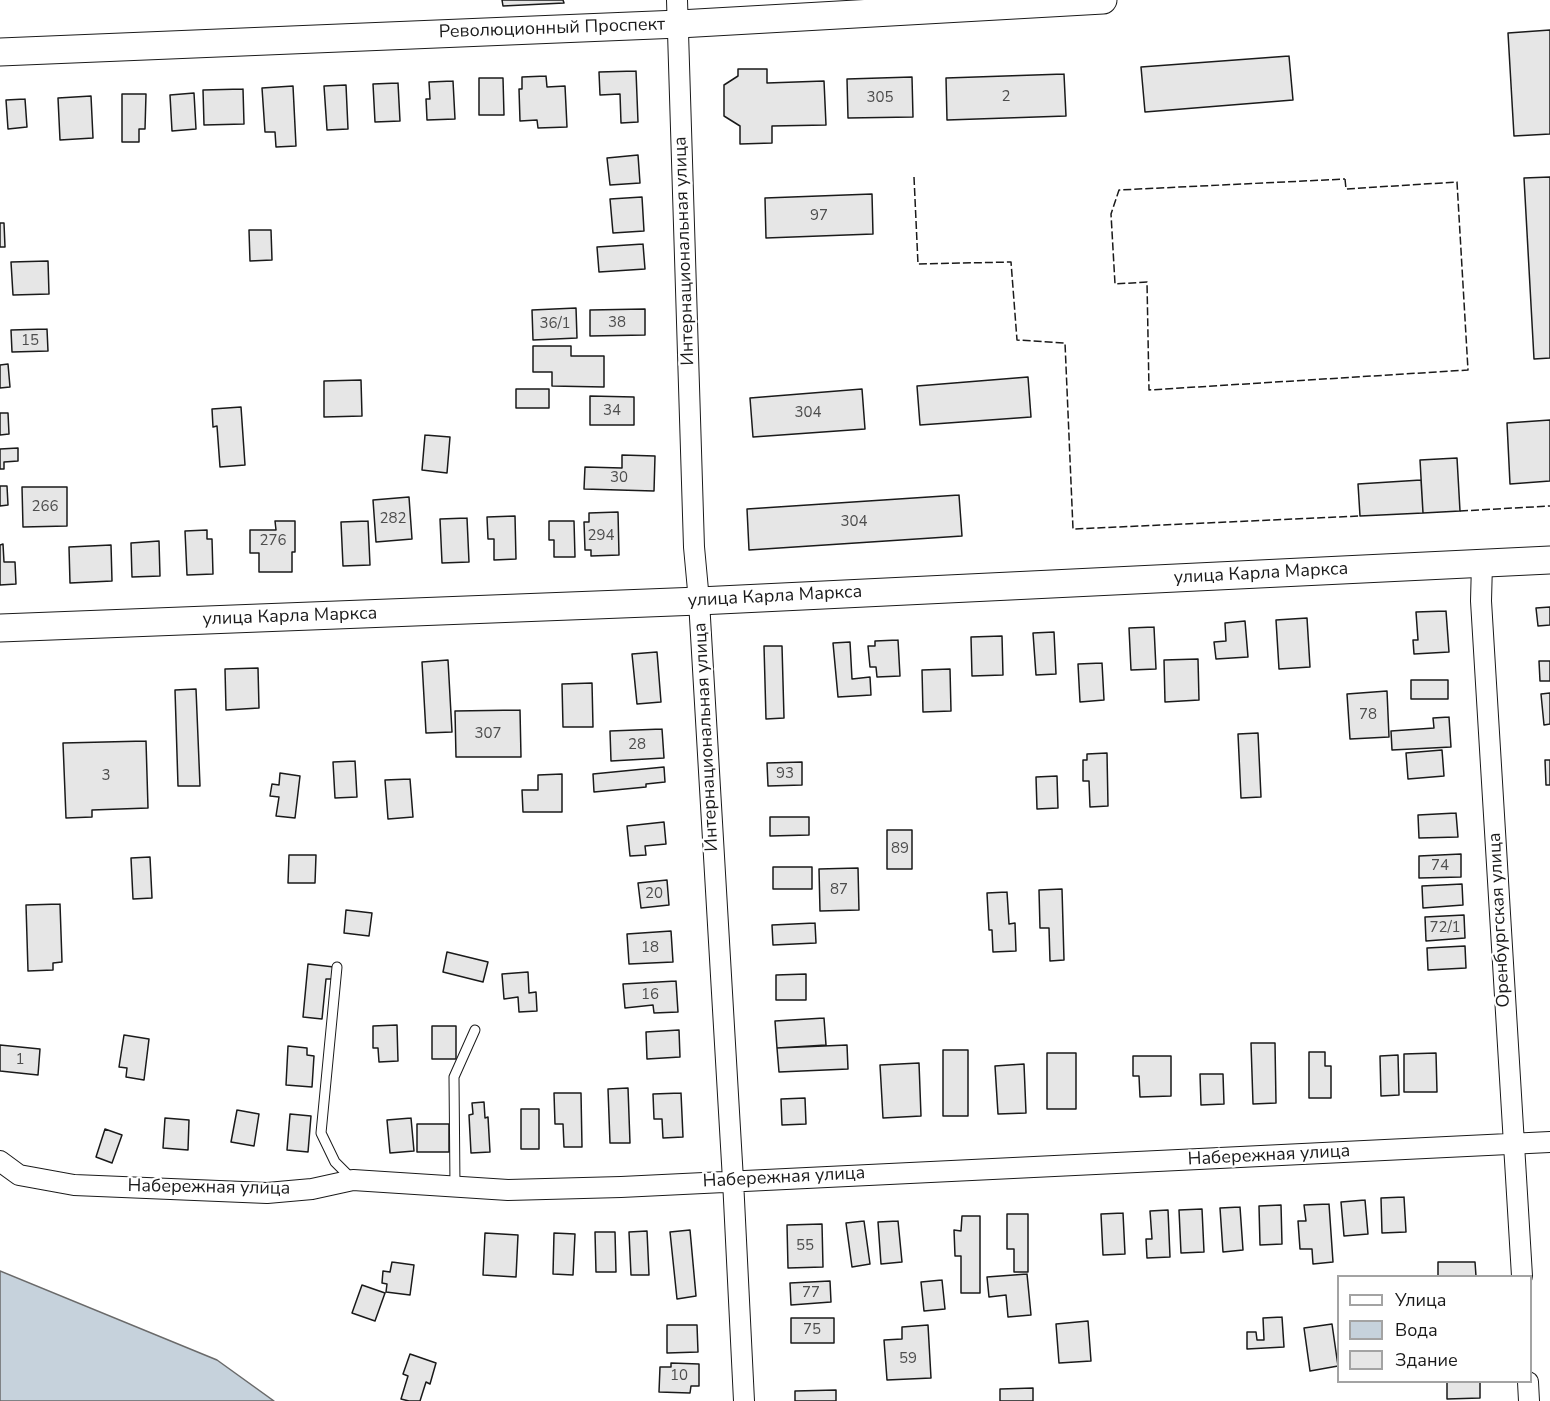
<!DOCTYPE html>
<meta charset="utf-8">
<style>
body{margin:0}
#map{position:relative;width:1550px;height:1401px;overflow:hidden;background:#fff;font-family:"Nunito Sans",sans-serif}
canvas{display:block}
.legend{position:absolute;left:1337px;top:1275px;width:195px;height:108px;box-sizing:border-box;background:#fff;border:2px solid #a3a3a3;margin:0;padding:8px 10px;list-style:none;font-size:18px;color:#1a1a1a}
.legend li{display:flex;align-items:center;gap:12px;height:30px}
.legend b{width:30px;border:2px solid #a3a3a3}
</style>
<div id="map">
<canvas width="1550" height="1401"></canvas>
<ul class="legend">
<li><b style="height:8px;background:#fff"></b>Улица</li>
<li><b style="height:16px;background:#c6d2dc"></b>Вода</li>
<li><b style="height:16px;background:#e6e6e6"></b>Здание</li>
</ul>
</div>
<script>
const ctx = document.querySelector('canvas').getContext('2d');
ctx.lineJoin = 'round';
function fillPath(path, color) {
  ctx.fillStyle = color;
  ctx.fill(path, 'evenodd');
}
function poly(rows) {
  const path = new Path2D();
  for (const r of rows) {
    path.moveTo(r[0], r[1]);
    for (let i = 2; i < r.length; i += 2) path.lineTo(r[i], r[i + 1]);
  }
  return path;
}
function trace(path, color, width, dash) {
  ctx.strokeStyle = color;
  ctx.lineWidth = width;
  ctx.lineCap = dash ? 'butt' : 'round';
  ctx.setLineDash(dash || []);
  ctx.stroke(path);
}
function write(font, color, halo, rows, align = 'center') {
  ctx.font = font + ' "Nunito Sans",sans-serif';
  ctx.lineWidth = 4.5;
  ctx.setLineDash([]);
  ctx.textBaseline = 'middle';
  ctx.strokeStyle = halo;
  ctx.fillStyle = color;
  for (const [text, x, y, turn = 0] of rows) {
    ctx.save();
    ctx.translate(x, y);
    ctx.rotate((+turn || 0) * Math.PI / 180);
    ctx.textAlign = isNaN(turn) ? turn : align;
    if (halo) ctx.strokeText(text, 0, 0);
    ctx.fillText(text, 0, 0);
    ctx.restore();
  }
}
const water = poly([
 [0,1271,217,1360,274,1401,0,1401,0,1271]
]);
fillPath(water, '#c6d2dc');
trace(water, '#6a6a6a', 1.5);
const building = poly([
 [502,0,563,0,564,3,503,6,502,0],
 [1550,30,1550,134,1514,136,1508,33,1550,30],
 [1289,56,1293,100,1145,112,1141,67,1289,56],
 [738,69,767,69,767,83,824,81,826,125,772,126,772,143,740,144,740,126,724,116,724,85,738,76,738,69],
 [636,71,638,122,621,123,620,94,600,95,599,72,636,71],
 [1064,74,1066,116,947,120,946,78,1064,74],
 [546,76,547,87,565,86,567,127,538,128,537,120,520,121,519,89,522,89,522,77,546,76],
 [912,77,913,117,848,118,847,79,912,77],
 [479,78,503,78,504,115,479,115,479,78],
 [453,81,455,119,427,120,426,99,430,99,429,82,453,81],
 [398,83,400,121,375,122,373,84,398,83],
 [346,85,348,129,327,130,324,86,346,85],
 [293,86,296,146,276,147,275,132,265,132,262,88,293,86],
 [243,89,244,124,204,125,203,90,243,89],
 [194,93,196,129,172,131,170,95,194,93],
 [122,94,146,94,145,129,139,129,139,142,122,142,122,94],
 [91,96,93,138,60,140,58,98,91,96],
 [25,99,27,127,8,129,6,100,25,99],
 [638,155,640,183,610,185,607,158,638,155],
 [1550,177,1550,358,1534,359,1524,178,1550,177],
 [872,194,873,234,766,238,765,198,872,194],
 [642,197,644,231,613,233,610,199,642,197],
 [0,223,4,223,5,247,0,247,0,223],
 [249,230,271,230,272,260,250,261,249,230],
 [643,244,645,269,599,272,597,247,643,244],
 [48,261,49,294,13,295,11,262,48,261],
 [576,308,577,338,533,340,532,310,576,308],
 [645,309,645,335,590,336,590,310,645,309],
 [47,329,48,351,12,352,11,330,47,329],
 [533,346,571,346,571,356,604,356,604,387,552,386,552,372,533,372,533,346],
 [8,364,10,387,0,388,0,365,8,364],
 [1028,377,1031,417,920,425,917,386,1028,377],
 [361,380,362,416,324,417,324,381,361,380],
 [516,389,549,389,549,408,516,408,516,389],
 [862,389,865,429,753,437,750,398,862,389],
 [590,396,634,397,634,425,590,425,590,396],
 [241,407,245,465,220,467,217,426,213,427,212,409,241,407],
 [0,413,8,413,9,434,0,435,0,413],
 [1550,420,1550,481,1510,484,1507,423,1550,420],
 [425,435,450,437,447,473,422,470,425,435],
 [18,448,18,461,4,462,4,469,0,469,0,449,18,448],
 [622,455,655,456,654,491,584,489,585,467,622,468,622,455],
 [1457,458,1460,511,1423,513,1420,460,1457,458],
 [1421,480,1423,513,1360,516,1358,484,1421,480],
 [0,486,7,486,8,505,0,506,0,486],
 [22,487,67,487,67,526,23,527,22,487],
 [959,495,962,536,749,550,747,509,959,495],
 [409,497,412,539,376,542,373,500,409,497],
 [618,512,619,555,591,556,591,550,585,550,584,522,589,522,589,513,618,512],
 [515,516,516,559,494,560,494,539,488,539,487,517,515,516],
 [467,518,469,562,442,563,440,519,467,518],
 [275,521,295,521,295,552,292,552,292,572,259,572,259,553,250,553,250,530,276,530,275,521],
 [368,521,370,565,343,566,341,522,368,521],
 [549,521,574,521,575,557,554,557,554,540,549,540,549,521],
 [207,530,207,539,212,539,213,574,187,575,185,531,207,530],
 [159,541,160,576,132,577,131,543,159,541],
 [3,544,4,562,15,562,16,584,0,585,0,545,3,544],
 [111,545,112,581,70,583,69,547,111,545],
 [1550,607,1550,625,1538,626,1536,608,1550,607],
 [1446,611,1449,652,1414,654,1413,640,1418,640,1416,612,1446,611],
 [1307,618,1310,667,1279,669,1276,620,1307,618],
 [1245,621,1248,657,1216,659,1214,642,1226,641,1225,623,1245,621],
 [1154,627,1156,669,1131,670,1129,628,1154,627],
 [1054,632,1056,674,1036,675,1033,633,1054,632],
 [1002,636,1003,675,972,676,971,637,1002,636],
 [898,640,900,676,877,677,876,667,870,667,868,646,875,646,875,641,898,640],
 [850,642,852,679,870,677,871,695,838,697,833,643,850,642],
 [764,646,782,646,784,718,766,719,764,646],
 [657,652,661,702,637,704,632,654,657,652],
 [1198,659,1199,700,1165,702,1164,660,1198,659],
 [448,660,452,732,426,733,422,662,448,660],
 [1539,661,1550,661,1550,681,1540,681,1539,661],
 [1102,663,1104,700,1080,702,1078,664,1102,663],
 [258,668,259,708,226,710,225,669,258,668],
 [950,669,951,711,923,712,922,670,950,669],
 [1411,680,1448,680,1448,699,1411,699,1411,680],
 [592,683,593,727,563,727,562,684,592,683],
 [196,689,200,786,178,786,175,690,196,689],
 [1387,691,1389,737,1350,739,1347,694,1387,691],
 [1550,693,1550,724,1544,725,1541,694,1550,693],
 [520,710,521,757,456,757,455,711,520,710],
 [1449,717,1451,747,1392,750,1391,731,1434,728,1433,718,1449,717],
 [662,729,664,758,611,761,610,731,662,729],
 [1258,733,1261,797,1241,798,1238,734,1258,733],
 [146,741,148,808,92,810,92,817,66,818,63,743,146,741],
 [1442,750,1444,776,1408,779,1406,753,1442,750],
 [1107,753,1108,806,1090,807,1089,781,1083,781,1083,760,1087,760,1087,754,1107,753],
 [1545,760,1550,760,1550,785,1546,785,1545,760],
 [355,761,357,797,335,798,333,762,355,761],
 [802,762,802,785,768,786,767,763,802,762],
 [664,767,665,782,646,784,646,787,594,792,593,774,664,767],
 [280,773,300,776,295,818,276,816,279,797,270,796,272,784,279,785,280,773],
 [562,774,562,812,523,812,522,790,538,790,538,775,562,774],
 [1057,776,1058,808,1037,809,1036,777,1057,776],
 [410,779,413,817,388,819,385,780,410,779],
 [1456,813,1458,837,1419,838,1418,815,1456,813],
 [770,817,809,817,809,835,770,836,770,817],
 [664,822,666,844,645,846,646,855,630,856,627,826,664,822],
 [887,830,912,830,912,869,887,869,887,830],
 [1461,854,1461,877,1419,878,1419,856,1461,854],
 [289,855,316,855,315,883,288,883,289,855],
 [150,857,152,898,133,899,131,858,150,857],
 [773,867,812,867,812,889,773,889,773,867],
 [858,868,859,910,820,911,819,869,858,868],
 [667,880,669,905,641,908,638,883,667,880],
 [1462,884,1463,905,1423,908,1422,886,1462,884],
 [1062,889,1064,960,1050,961,1049,928,1040,928,1039,890,1062,889],
 [1007,892,1009,924,1015,923,1016,951,993,952,992,930,989,930,987,893,1007,892],
 [60,904,62,962,53,963,53,970,28,971,26,905,60,904],
 [346,910,372,913,369,936,344,933,346,910],
 [1464,915,1465,938,1426,941,1425,917,1464,915],
 [815,923,816,943,773,945,772,925,815,923],
 [671,931,673,962,629,964,627,934,671,931],
 [1465,946,1466,968,1428,970,1427,948,1465,946],
 [447,952,488,962,483,982,443,972,447,952],
 [308,964,334,967,332,979,326,979,322,1019,303,1017,308,964],
 [528,972,529,993,536,992,537,1011,519,1012,518,997,504,999,502,974,528,972],
 [806,974,806,1000,776,1000,776,975,806,974],
 [676,981,678,1012,654,1013,653,1005,625,1008,623,984,676,981],
 [824,1018,826,1045,777,1048,775,1021,824,1018],
 [397,1025,398,1061,379,1062,378,1048,373,1048,373,1026,397,1025],
 [432,1026,456,1026,456,1059,432,1059,432,1026],
 [679,1030,680,1057,647,1059,646,1032,679,1030],
 [124,1035,149,1039,144,1080,126,1077,127,1068,119,1067,124,1035],
 [1251,1043,1275,1043,1276,1103,1253,1104,1251,1043],
 [0,1045,40,1049,38,1075,0,1071,0,1045],
 [847,1045,848,1069,779,1072,777,1048,847,1045],
 [288,1046,307,1048,307,1055,314,1056,312,1087,286,1085,288,1046],
 [943,1050,968,1050,968,1116,943,1116,943,1050],
 [1309,1052,1325,1052,1325,1066,1331,1066,1331,1098,1309,1098,1309,1052],
 [1047,1053,1076,1053,1076,1109,1047,1109,1047,1053],
 [1436,1053,1437,1092,1404,1092,1404,1054,1436,1053],
 [1398,1055,1399,1095,1381,1096,1380,1056,1398,1055],
 [1133,1056,1171,1056,1171,1096,1140,1097,1139,1076,1133,1076,1133,1056],
 [919,1063,921,1116,883,1118,880,1065,919,1063],
 [1024,1064,1026,1113,998,1114,995,1066,1024,1064],
 [1200,1074,1223,1074,1224,1104,1201,1105,1200,1074],
 [628,1088,630,1143,610,1143,608,1089,628,1088],
 [554,1093,581,1093,582,1147,564,1147,563,1124,555,1124,554,1093],
 [681,1093,683,1137,663,1138,662,1119,654,1119,653,1094,681,1093],
 [805,1098,806,1124,782,1125,781,1099,805,1098],
 [484,1102,485,1118,488,1117,490,1152,471,1153,469,1115,473,1114,472,1103,484,1102],
 [521,1109,539,1109,539,1149,521,1149,521,1109],
 [237,1110,259,1114,254,1146,231,1142,237,1110],
 [290,1114,311,1116,308,1152,287,1150,290,1114],
 [165,1118,189,1120,188,1150,163,1148,165,1118],
 [411,1118,414,1151,390,1153,387,1120,411,1118],
 [417,1124,449,1124,449,1152,417,1152,417,1124],
 [105,1129,122,1135,112,1163,96,1157,105,1129],
 [1404,1197,1406,1232,1382,1233,1381,1198,1404,1197],
 [1365,1200,1368,1234,1344,1236,1341,1202,1365,1200],
 [1329,1204,1333,1262,1313,1264,1312,1249,1300,1249,1298,1221,1306,1221,1304,1205,1329,1204],
 [1281,1205,1282,1244,1260,1245,1259,1206,1281,1205],
 [1240,1207,1243,1250,1223,1252,1220,1208,1240,1207],
 [1202,1209,1204,1252,1181,1253,1179,1210,1202,1209],
 [1168,1210,1170,1257,1147,1258,1146,1239,1152,1239,1150,1211,1168,1210],
 [1123,1213,1125,1254,1103,1255,1101,1214,1123,1213],
 [1007,1214,1028,1214,1028,1272,1014,1272,1014,1249,1007,1249,1007,1214],
 [962,1216,980,1216,980,1293,961,1293,961,1256,955,1256,954,1230,961,1231,962,1216],
 [864,1221,870,1264,852,1267,846,1223,864,1221],
 [898,1221,902,1262,881,1264,878,1222,898,1221],
 [822,1224,823,1267,788,1268,787,1225,822,1224],
 [690,1230,696,1296,677,1299,670,1232,690,1230],
 [647,1231,649,1275,631,1275,629,1232,647,1231],
 [595,1232,615,1232,616,1272,596,1272,595,1232],
 [485,1233,518,1235,516,1277,483,1275,485,1233],
 [554,1233,575,1234,573,1275,553,1274,554,1233],
 [392,1262,414,1265,410,1295,386,1292,387,1284,382,1283,383,1271,390,1272,392,1262],
 [1438,1262,1475,1262,1476,1276,1438,1276,1438,1262],
 [1027,1274,1031,1315,1008,1317,1006,1295,989,1297,987,1277,1027,1274],
 [942,1280,945,1309,924,1311,921,1282,942,1280],
 [830,1281,831,1302,791,1305,790,1283,830,1281],
 [362,1285,385,1293,375,1321,352,1313,362,1285],
 [1282,1317,1284,1347,1247,1349,1247,1332,1256,1332,1257,1340,1264,1340,1263,1318,1282,1317],
 [791,1318,834,1318,834,1343,791,1343,791,1318],
 [1088,1321,1091,1361,1059,1363,1056,1324,1088,1321],
 [1332,1324,1338,1366,1310,1371,1304,1328,1332,1324],
 [667,1325,697,1325,698,1352,667,1353,667,1325],
 [928,1325,931,1378,887,1380,884,1340,902,1339,902,1327,928,1325],
 [410,1354,436,1363,430,1384,426,1382,420,1401,409,1401,401,1399,408,1376,403,1374,410,1354],
 [671,1363,699,1364,699,1386,691,1386,690,1393,659,1392,660,1367,671,1367,671,1363],
 [1447,1382,1480,1382,1480,1398,1447,1399,1447,1382],
 [1033,1388,1033,1401,1000,1401,1000,1389,1033,1388],
 [836,1390,836,1401,795,1401,795,1391,836,1390]
]);
fillPath(building, '#e6e6e6');
trace(building, '#1a1a1a', 1.5);
const lane = poly([
 [337,967,321,1133,335,1162,353,1180],
 [455,1186,454,1077,475,1030]
]);
const street = poly([
 [677,0,694,547,699,601,733,1180,744,1401],
 [1482,563,1481,601,1522,1276],
 [0,1161,19,1175,74,1185,267,1193,312,1189,353,1180,508,1190,621,1187,1550,1142],
 [1528,1382,1529,1401]
]);
const secondary = poly([
 [0,52,679,24,1103,0],
 [0,628,699,601,1550,560]
]);
trace(lane, '#1a1a1a', 11);
trace(street, '#1a1a1a', 22);
trace(secondary, '#1a1a1a', 29);
trace(lane, '#fff', 9);
trace(street, '#fff', 20);
trace(secondary, '#fff', 27);
trace(poly([
 [914,177,918,264,1011,262,1017,340,1065,343,1073,529,1360,516],
 [1345,179,1346,189,1457,182,1468,370,1149,390,1147,282,1115,284,1111,214,1119,190,1345,179],
 [1460,511,1550,506]
]), '#1a1a1a', 1.5, [8, 3]);
write('15px', '#4d4d4d', null, [
 ["2",1006,97],
 ["305",880,98],
 ["97",819,216],
 ["38",617,323],
 ["36/1",555,324],
 ["15",30,341],
 ["34",612,411],
 ["304",808,413],
 ["30",619,478],
 ["266",45,507],
 ["282",393,519],
 ["304",854,522],
 ["294",601,536],
 ["276",273,541],
 ["78",1368,715],
 ["307",488,734],
 ["28",637,745],
 ["93",785,774],
 ["3",106,776],
 ["89",900,849],
 ["74",1440,866],
 ["87",839,890],
 ["20",654,894],
 ["72/1",1445,928],
 ["18",650,948],
 ["16",650,995],
 ["1",20,1060],
 ["55",805,1246],
 ["77",811,1293],
 ["75",812,1330],
 ["59",908,1359],
 ["10",679,1376]
]);
write('18px', '#1a1a1a', '#fff', [
 ["Революционный Проспект",552,29,-2],
 ["Интернациональная улица",685,251,-92],
 ["улица Карла Маркса",1261,574,-3],
 ["улица Карла Маркса",775,597,-3],
 ["улица Карла Маркса",290,617,-2],
 ["Интернациональная улица",707,737,-93],
 ["Оренбургская улица",1500,920,-93],
 ["Набережная улица",1269,1156,-3],
 ["Набережная улица",784,1178,-3],
 ["Набережная улица",209,1188,1]
]);
</script>
